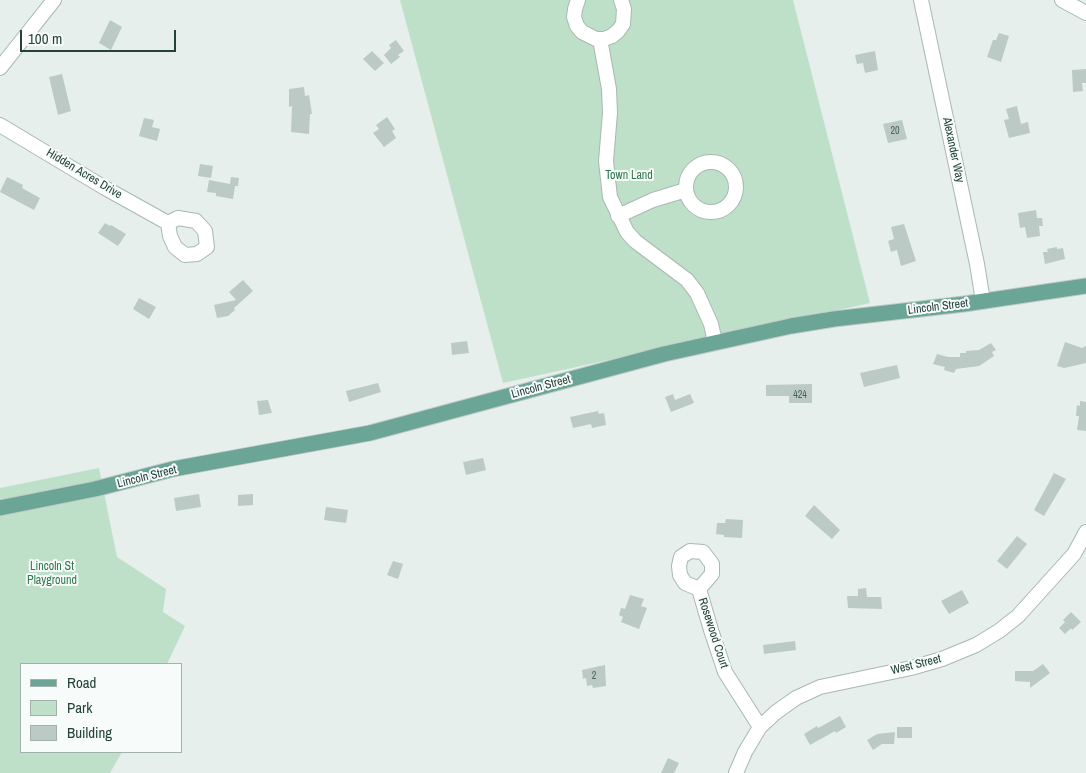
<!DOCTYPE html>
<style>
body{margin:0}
#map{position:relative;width:1086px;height:773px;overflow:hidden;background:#e6efeb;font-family:"Archivo Narrow",sans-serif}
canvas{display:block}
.legend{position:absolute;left:20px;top:663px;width:162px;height:90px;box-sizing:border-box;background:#f7fbf9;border:1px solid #a3b1ad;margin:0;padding:6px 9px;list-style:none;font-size:15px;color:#24423a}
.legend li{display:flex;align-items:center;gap:10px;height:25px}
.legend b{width:25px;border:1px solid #a3b1ad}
.scale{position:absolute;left:20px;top:30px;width:156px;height:22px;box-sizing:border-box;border:2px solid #24423a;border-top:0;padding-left:6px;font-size:15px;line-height:18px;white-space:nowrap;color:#24423a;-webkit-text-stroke:4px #f7fbf9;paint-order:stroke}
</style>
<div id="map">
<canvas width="1086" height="773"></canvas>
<ul class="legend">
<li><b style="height:6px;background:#6aa596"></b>Road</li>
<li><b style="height:14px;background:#bfe0c8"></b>Park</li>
<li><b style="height:14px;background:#bbcac4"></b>Building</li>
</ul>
<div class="scale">100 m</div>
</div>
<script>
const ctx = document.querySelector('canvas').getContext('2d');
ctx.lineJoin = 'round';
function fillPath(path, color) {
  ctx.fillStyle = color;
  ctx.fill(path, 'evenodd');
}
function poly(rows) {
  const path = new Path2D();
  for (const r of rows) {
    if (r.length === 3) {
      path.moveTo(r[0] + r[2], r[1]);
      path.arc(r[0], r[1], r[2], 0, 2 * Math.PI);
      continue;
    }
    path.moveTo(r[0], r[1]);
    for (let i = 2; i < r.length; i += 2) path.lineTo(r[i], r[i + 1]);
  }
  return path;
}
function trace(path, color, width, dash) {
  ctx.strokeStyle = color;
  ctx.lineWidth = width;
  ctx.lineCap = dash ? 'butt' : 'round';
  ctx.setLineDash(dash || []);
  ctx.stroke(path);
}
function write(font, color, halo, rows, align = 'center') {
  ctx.font = font + ' "Archivo Narrow",sans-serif';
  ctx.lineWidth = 4;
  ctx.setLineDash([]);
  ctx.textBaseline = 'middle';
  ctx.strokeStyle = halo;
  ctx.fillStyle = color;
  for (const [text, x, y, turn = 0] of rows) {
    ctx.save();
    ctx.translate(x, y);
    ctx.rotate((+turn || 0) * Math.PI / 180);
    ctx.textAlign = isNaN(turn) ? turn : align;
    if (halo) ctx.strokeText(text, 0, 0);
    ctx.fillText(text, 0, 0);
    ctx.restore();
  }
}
fillPath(poly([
 [400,0,793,0,870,303,503,383],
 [99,468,117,557,166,589,163,612,185,626,167,664,21,664,21,752,122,752,110,773,0,773,0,488]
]), '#bfe0c8');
fillPath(poly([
 [110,20,122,27,111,50,99,43],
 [999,33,1009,36,1001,62,987,57,993,40,996,40],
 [396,40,404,51,398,55,400,57,391,64,384,55,391,48,389,45],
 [372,51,384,63,375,71,363,59],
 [875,51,878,70,865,73,863,63,857,64,855,55],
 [1086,69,1086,83,1082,83,1083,91,1073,92,1072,70],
 [62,74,71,111,58,115,49,77],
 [304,87,305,96,309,95,312,114,310,114,309,134,291,132,292,106,289,107,289,89],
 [1017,106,1021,124,1028,122,1030,133,1009,138,1004,120,1009,119,1006,109],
 [387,117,395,129,392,131,396,138,384,147,373,133,379,129,376,125],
 [144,118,154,120,152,127,160,129,157,141,139,136],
 [902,120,907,139,888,143,883,124],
 [200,164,213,166,211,178,198,176],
 [7,177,23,185,22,188,40,198,34,210,0,192],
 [231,177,239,178,238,186,235,186,233,199,216,196,216,193,207,192,209,180,230,184],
 [1036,210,1037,218,1042,218,1043,226,1039,226,1040,236,1027,238,1025,227,1020,228,1018,213],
 [105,223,110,226,111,225,126,234,118,246,98,233],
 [904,224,916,261,901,266,897,250,891,252,888,241,894,239,891,227],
 [1057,247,1057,249,1063,248,1065,259,1045,264,1043,252,1048,252,1047,249],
 [243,280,253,291,234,308,235,310,228,316,217,318,214,305,236,300,229,292],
 [139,298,156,307,149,319,133,309],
 [467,341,469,353,452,355,451,343],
 [1065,342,1082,348,1086,346,1086,363,1064,368,1057,366],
 [991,343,996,350,992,352,994,356,979,366,956,369,954,373,944,370,945,367,933,364,937,354,948,357,960,357,960,353,966,353,966,351,979,350],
 [897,365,900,378,864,387,860,373],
 [378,383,381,392,349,402,346,391],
 [812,384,812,403,789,403,789,396,766,396,766,385],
 [673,394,675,400,690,394,694,403,671,412,665,397],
 [268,400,272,413,259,415,257,401],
 [1080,401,1086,402,1086,431,1077,430,1079,416,1076,416,1077,405,1080,406],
 [598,411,599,414,604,413,606,425,592,428,591,424,573,428,570,417],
 [483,458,486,470,466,475,463,462],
 [1054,473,1066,479,1044,516,1034,510],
 [199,494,201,507,176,511,174,498],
 [253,494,253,505,238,506,238,495],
 [814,505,840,530,832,539,805,516],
 [326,507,348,510,346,523,324,520],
 [726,519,743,520,742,538,724,537,724,535,716,534,717,523,725,523],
 [1017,536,1027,544,1007,569,997,561],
 [393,561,403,564,398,579,387,575],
 [866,588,867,597,881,597,882,609,848,608,847,596,858,596,858,589],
 [962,590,969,603,949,614,941,601],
 [630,595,644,599,641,606,647,608,639,629,621,622,623,617,619,615,621,608,625,609],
 [1071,612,1081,622,1072,630,1071,628,1065,634,1059,628,1065,622,1063,620],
 [795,641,796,650,764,654,763,645],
 [1043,664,1050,673,1030,688,1030,682,1015,681,1015,671,1033,671],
 [605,665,606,686,593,688,592,685,587,686,586,678,583,679,582,670],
 [840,716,846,727,836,733,835,731,810,745,804,734,817,726,818,728],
 [897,727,912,727,912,738,897,738],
 [895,732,894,744,882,744,873,750,867,740,877,734],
 [668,758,679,763,674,773,661,773]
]), '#bbcac4');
const minor = poly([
 [578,0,575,9,574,17,577,26,582,32,596,39,604,39,612,36,618,31,623,24,624,9,621,0],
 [921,0,977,264,983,301],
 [1062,0,1086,13],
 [600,39,609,89,610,113,606,161,610,197,627,232,635,241,687,280,697,293,711,324,715,342],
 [0,68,54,0],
 [0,125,105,188,168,223],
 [711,187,25],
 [618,216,653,200,686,190],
 [178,218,196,221,205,231,207,247,197,254,185,255,175,247,170,236,168,223,178,218],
 [699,589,685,583,680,575,679,566,681,557,690,551,703,552,712,564,712,574,699,589,711,630,725,672,760,727],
 [736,773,745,752,760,727,775,713,796,698,820,687,911,668,942,659,976,645,999,631,1018,616,1074,554,1086,532]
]);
const major = poly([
 [0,508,95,489,173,469,370,433,664,354,791,326,834,319,964,304,1086,286]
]);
trace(minor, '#a8b8b2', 16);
trace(major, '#c2cac8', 17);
trace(minor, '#fff', 14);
trace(major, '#6aa596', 15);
write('10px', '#4a645c', null, [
 ["20",895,131],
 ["424",800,395],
 ["2",594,676]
]);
write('12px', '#24423a', '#f7fbf9', [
 ["Alexander Way",953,150,78],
 ["Hidden Acres Drive",84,174,31],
 ["Lincoln Street",938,307,-7],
 ["Lincoln Street",541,387,-15],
 ["Lincoln Street",147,477,-14],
 ["Rosewood Court",713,633,72],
 ["West Street",916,665,-14]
]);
write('12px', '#2d7a4b', '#f7fbf9', [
 ["Town Land",629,176],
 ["Lincoln St",52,567],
 ["Playground",52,581]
]);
</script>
